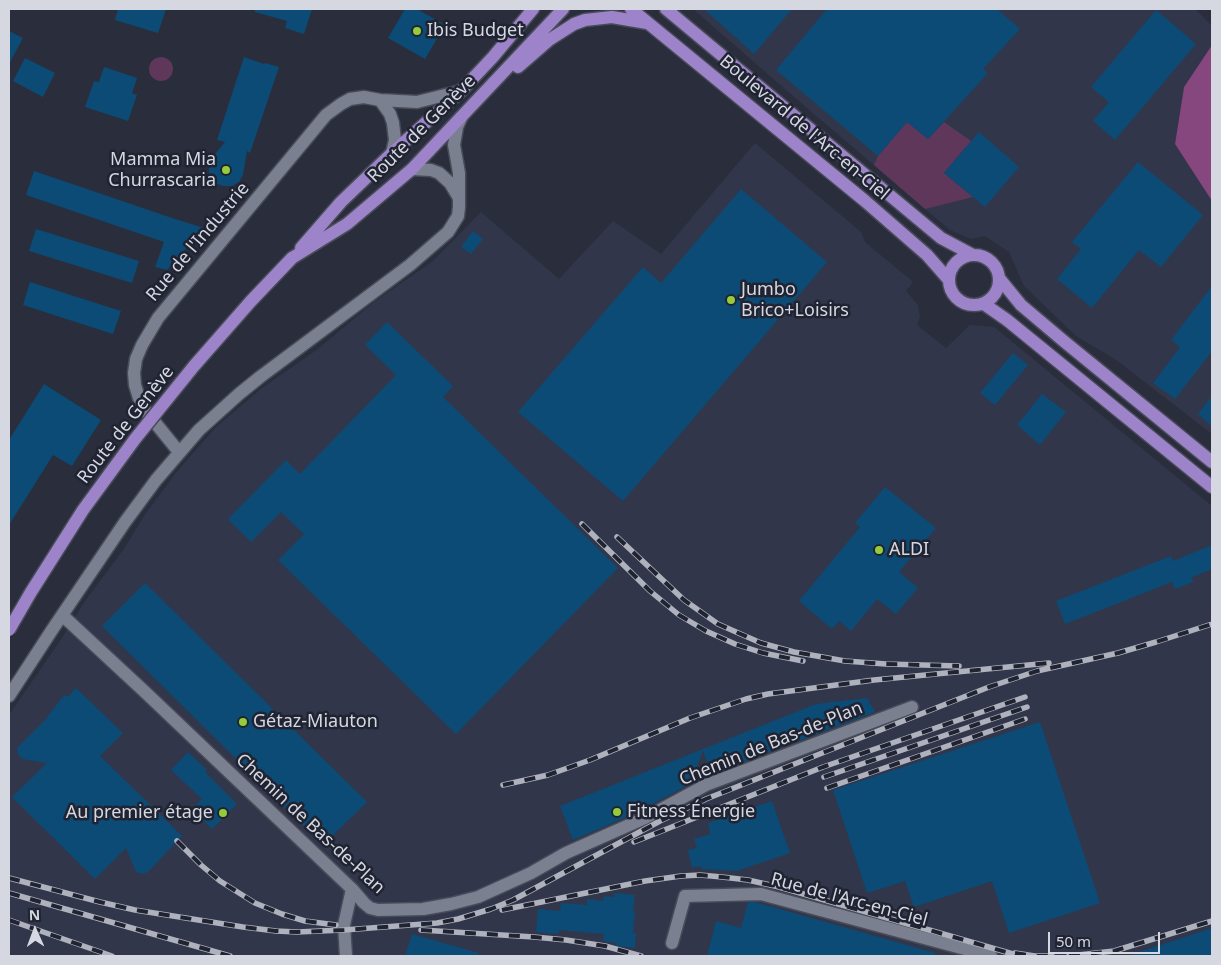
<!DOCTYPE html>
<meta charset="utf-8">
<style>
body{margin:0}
#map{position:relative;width:1221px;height:965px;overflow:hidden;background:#2a2e3c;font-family:"Noto Sans",sans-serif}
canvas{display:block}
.frame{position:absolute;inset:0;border:10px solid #d5d8e1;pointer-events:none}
.north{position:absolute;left:10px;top:905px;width:50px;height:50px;-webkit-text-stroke:4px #202432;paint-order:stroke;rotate:358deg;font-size:14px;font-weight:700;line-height:20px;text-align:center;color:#d5d8e1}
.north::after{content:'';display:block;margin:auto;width:18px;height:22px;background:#d5d8e1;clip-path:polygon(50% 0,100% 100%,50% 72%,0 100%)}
.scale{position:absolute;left:1048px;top:932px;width:112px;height:22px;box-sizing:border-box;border:2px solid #d5d8e1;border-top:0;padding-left:6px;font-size:15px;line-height:18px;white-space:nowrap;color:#d5d8e1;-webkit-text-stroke:4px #202432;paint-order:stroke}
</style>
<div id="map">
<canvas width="1221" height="965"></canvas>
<div class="frame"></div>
<div class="north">N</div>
<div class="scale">50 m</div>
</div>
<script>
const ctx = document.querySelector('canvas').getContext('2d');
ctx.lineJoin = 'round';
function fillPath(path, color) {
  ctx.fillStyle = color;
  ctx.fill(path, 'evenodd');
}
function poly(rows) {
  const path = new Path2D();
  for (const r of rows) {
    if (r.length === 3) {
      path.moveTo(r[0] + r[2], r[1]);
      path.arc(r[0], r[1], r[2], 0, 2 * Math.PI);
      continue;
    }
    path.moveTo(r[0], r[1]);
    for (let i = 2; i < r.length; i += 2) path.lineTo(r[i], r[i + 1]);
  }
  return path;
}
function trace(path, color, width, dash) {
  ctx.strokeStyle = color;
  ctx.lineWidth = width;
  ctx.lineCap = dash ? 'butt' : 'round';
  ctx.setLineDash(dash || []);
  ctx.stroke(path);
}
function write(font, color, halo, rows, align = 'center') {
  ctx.font = font + ' "Noto Sans",sans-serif';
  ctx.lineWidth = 5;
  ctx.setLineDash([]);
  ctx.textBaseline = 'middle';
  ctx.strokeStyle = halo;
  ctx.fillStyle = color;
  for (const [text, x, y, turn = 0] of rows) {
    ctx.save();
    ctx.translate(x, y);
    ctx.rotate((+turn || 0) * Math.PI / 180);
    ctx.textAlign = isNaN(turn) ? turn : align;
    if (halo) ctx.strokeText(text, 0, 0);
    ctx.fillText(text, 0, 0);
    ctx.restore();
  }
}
fillPath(poly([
 [693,9,1195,9,1212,26,1212,45,1184,87,1175,144,1212,201,1212,434,1115,359,1076,336,1024,286,1009,252,985,236,971,239,950,230,794,97],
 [755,143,861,232,865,242,913,282,906,291,918,305,920,317,917,325,946,348,970,325,994,327,1212,506,1212,956,9,956,9,715,62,638,85,601,124,549,144,516,175,474,216,427,262,388,318,349,374,302,433,261,481,212,559,279,613,221,661,254]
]), '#31364b');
fillPath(poly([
 [161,69,12],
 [907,122,928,139,944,122,971,141,944,173,973,197,925,209,874,165,878,156]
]), '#5f375a');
fillPath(poly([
 [1212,45,1212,201,1175,144,1184,87]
]), '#86467e');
fillPath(poly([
 [118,9,166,9,158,33,115,20],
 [255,9,312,9,304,34,285,28,287,21,255,12],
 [405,9,417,9,445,25,425,59,388,38],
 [704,9,792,9,754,54],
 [827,9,997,9,1020,29,983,69,988,73,928,139,907,122,878,156,776,70],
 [1156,10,1196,44,1115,140,1093,121,1109,102,1091,87],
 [9,31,23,38,9,64],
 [244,57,264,64,265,63,279,67,250,153,247,151,243,175,239,182,232,186,223,186,217,184,212,180,209,173,209,165,211,159,225,142,217,140],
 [25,58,55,73,43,97,13,81],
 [104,67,137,78,132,93,137,95,128,121,85,107,94,81,99,82],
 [979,132,1019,167,985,207,944,173],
 [1138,162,1203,215,1161,267,1139,250,1092,308,1057,279,1081,249,1072,242],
 [34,171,172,218,204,228,167,270,155,267,164,242,26,195],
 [741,189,827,262,623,501,518,412,643,267,661,283],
 [36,229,139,261,132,283,29,251],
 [473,231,483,239,471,254,461,247],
 [30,282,121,311,113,334,23,305],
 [1212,286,1212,351,1175,399,1153,383,1180,347,1171,340],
 [387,322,453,386,443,397,618,568,456,734,278,560,304,534,281,512,251,542,228,519,286,460,300,474,396,375,365,345],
 [1013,353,1028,365,995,405,980,393],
 [44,384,101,420,72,466,53,455,9,525,9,440],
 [1042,394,1066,412,1040,445,1017,425],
 [1212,396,1212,426,1198,414],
 [885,487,936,528,899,572,918,588,896,614,877,599,851,631,839,621,832,629,799,601,860,527,855,523],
 [1212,545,1212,569,1191,578,1193,582,1175,589,1172,582,1065,624,1056,601,1171,556,1173,561],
 [145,583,367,802,323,845,102,626],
 [76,688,123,733,100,756,182,836,148,872,142,874,136,872,126,848,95,879,12,797,47,763,22,759,18,754,17,748,45,720,64,695,68,697],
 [867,698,875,712,712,774,703,751,690,784,634,814,573,840,560,806,816,704],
 [1040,722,1100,903,1009,933,992,881,914,907,905,881,867,893,833,790],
 [188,752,207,770,205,772,237,804,212,829,192,809,202,799,171,770],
 [772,801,790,853,737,871,702,869,700,866,692,868,688,850,697,848,694,839,710,834,708,823],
 [614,893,635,895,633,911,635,911,633,933,636,933,635,948,616,946,616,943,603,941,604,934,559,930,559,934,536,932,538,909,560,911,561,903,587,905,587,899,603,901,604,896,614,897],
 [748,902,755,902,935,953,935,956,707,956,716,921,741,928],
 [1212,928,1212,956,1134,956,1133,954],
 [412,934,479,953,478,956,405,956]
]), '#0b4b75');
const minor = poly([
 [380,100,390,114,393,123,395,140,392,153],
 [412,169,431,170,439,173,450,183,459,198],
 [179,452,144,409,139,398,135,385,134,373,136,359,142,345,158,318,326,115,341,104,350,99,364,97,380,100,417,102,461,91],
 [62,615,145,692,352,889,364,903,370,908,378,910,423,909,451,904,478,897,531,873,566,853,645,818,706,785,912,707],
 [9,696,52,630,125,522,156,480,199,430,239,394,260,377,410,265,448,232,458,216,459,207,459,173,454,145,457,127,461,118],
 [672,943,685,896,761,894,991,956],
 [346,956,344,925,352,889]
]);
const major = poly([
 [631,9,865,201,927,255,949,280],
 [666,9,941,238,973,255],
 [518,67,549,40,574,24,585,20,612,17,647,23],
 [301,248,341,202,392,153,461,91,493,57,533,9],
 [974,280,25],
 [292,258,347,224,412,169,563,9],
 [999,278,1021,305,1066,343,1212,462],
 [984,304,1007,320,1212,487]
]);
trace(minor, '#494c58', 15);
trace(major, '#494c58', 15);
trace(minor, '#7b8091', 12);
trace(major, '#9d84ca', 12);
const rail = poly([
 [582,524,650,591,679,615,706,631,735,644,763,653,803,661],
 [617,537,684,600,718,624,761,643,794,652,845,661,886,664,959,666],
 [824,777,1027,707],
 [503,785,548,775,590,760,690,718,746,699,768,694,874,680,1049,663],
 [827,788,1025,719],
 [177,841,201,865,220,881,255,903,282,914,305,921,336,925],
 [634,842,823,767,1025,697],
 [9,878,100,902,135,910,243,927,276,931,297,932,344,930,437,923,458,919,491,909,513,900,660,821,706,799,989,687,1037,671,1118,653,1156,642,1212,624],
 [9,893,230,956],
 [502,910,645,881,681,876,700,875,722,877,748,880,779,887,1020,956],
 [9,920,112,956],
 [421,930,534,937,566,940,605,946,641,956],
 [1015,953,1035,956,1052,956],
 [1069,956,1114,951,1212,921]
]);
trace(rail, '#afb2bc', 5.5);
trace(rail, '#202432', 4, [11]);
const majorBridge = poly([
 [9,630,31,592,83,510,135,439,194,366,251,301,292,258]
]);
trace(majorBridge, '#494c58', 15, []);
trace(majorBridge, '#9d84ca', 12);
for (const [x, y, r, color] of [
 [417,31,5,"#95cc3b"],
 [226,170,5,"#95cc3b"],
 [731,300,5,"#95cc3b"],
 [879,550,5,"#95cc3b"],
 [243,722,5,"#95cc3b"],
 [617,812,5,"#95cc3b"],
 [223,813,5,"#95cc3b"]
]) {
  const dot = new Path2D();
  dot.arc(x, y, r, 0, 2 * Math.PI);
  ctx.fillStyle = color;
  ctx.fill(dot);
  trace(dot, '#202432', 2);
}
write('18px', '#d5d8e1', '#202432', [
 ["Ibis Budget",427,31],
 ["Mamma Mia",216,160,"right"],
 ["Churrascaria",216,181,"right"],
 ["Jumbo",741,290],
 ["Brico+Loisirs",741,311],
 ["ALDI",889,550],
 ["Gétaz-Miauton",253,722],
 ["Fitness Énergie",627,812],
 ["Au premier étage",213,813,"right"]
], 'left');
write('18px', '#d5d8e1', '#202432', [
 ["Boulevard de l'Arc-en-Ciel",804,128,40],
 ["Route de Genève",422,129,-45],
 ["Rue de l'Industrie",198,242,-50],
 ["Route de Genève",126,425,-52],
 ["Chemin de Bas-de-Plan",771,744,-22],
 ["Chemin de Bas-de-Plan",310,824,43],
 ["Rue de l'Arc-en-Ciel",849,900,15]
]);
</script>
